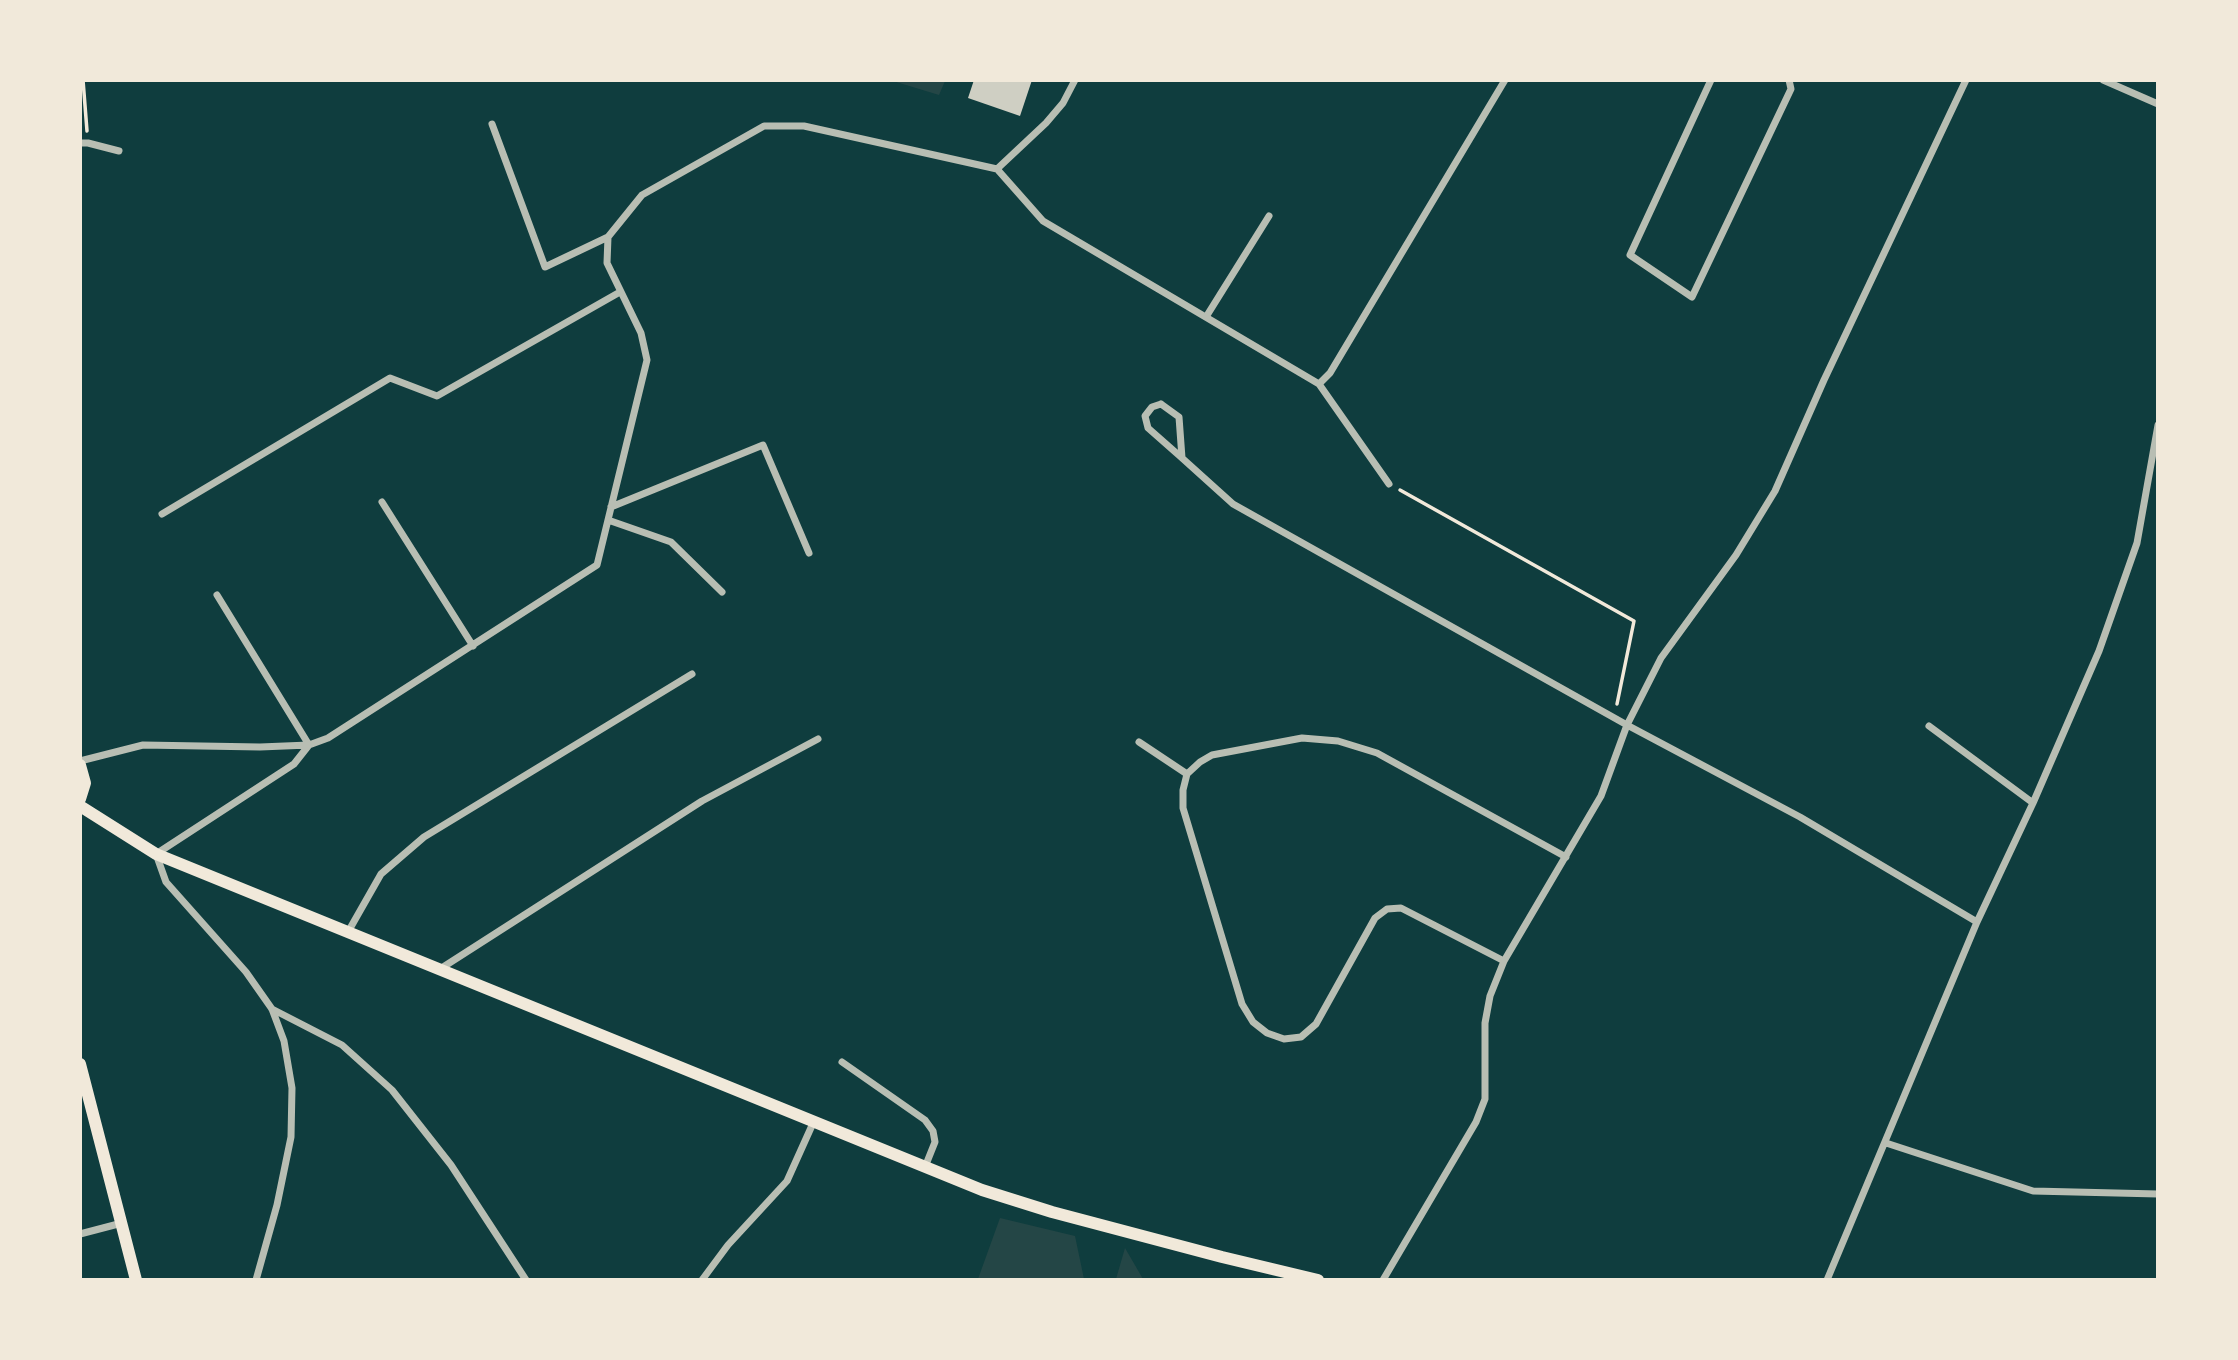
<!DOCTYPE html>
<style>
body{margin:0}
#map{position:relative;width:2238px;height:1360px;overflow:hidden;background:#0f3d3e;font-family:Quicksand,sans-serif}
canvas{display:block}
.frame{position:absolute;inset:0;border:82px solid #f1e9da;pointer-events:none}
</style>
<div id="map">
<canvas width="2238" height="1360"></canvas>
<div class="frame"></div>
</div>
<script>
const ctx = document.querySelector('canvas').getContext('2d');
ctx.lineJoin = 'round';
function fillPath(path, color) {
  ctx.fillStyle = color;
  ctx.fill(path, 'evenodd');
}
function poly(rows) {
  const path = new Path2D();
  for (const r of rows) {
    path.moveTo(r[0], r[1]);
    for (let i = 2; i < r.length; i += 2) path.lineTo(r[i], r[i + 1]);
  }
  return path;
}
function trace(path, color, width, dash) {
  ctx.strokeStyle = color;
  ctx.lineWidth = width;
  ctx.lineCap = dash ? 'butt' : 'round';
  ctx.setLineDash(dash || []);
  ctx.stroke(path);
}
fillPath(poly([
 [893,81,945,81,939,95],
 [1000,1218,1075,1236,1084,1279,978,1279],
 [1125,1248,1143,1279,1116,1279]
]), '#244646');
fillPath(poly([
 [974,80,1032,80,1020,116,968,98]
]), '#cfcfc3');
trace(poly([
 [83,80,87,131],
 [1400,490,1634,621,1617,704]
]), '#f1e9da', 3.5);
trace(poly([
 [1711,80,1630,255,1692,297,1791,89,1789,80],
 [2103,80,2158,104],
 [492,124,545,267,608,237],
 [80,143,88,143,119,151],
 [997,169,1043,221,1319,384,1389,484],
 [997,169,1046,123,1063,103,1075,80],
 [1206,317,1269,216],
 [1319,384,1330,373,1505,80],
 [1161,404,1179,417,1182,458,1148,428,1145,416,1152,407,1161,404],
 [1182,458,1233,504,1627,725,1800,817,1977,922],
 [382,502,473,646],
 [611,507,763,445,809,553],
 [162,514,390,378,437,396,620,292],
 [608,520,671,542,722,592],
 [217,595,309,745,294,764,156,854,166,882,246,972,272,1009,284,1041,292,1088,291,1137,277,1205,256,1280],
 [1929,726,2033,803],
 [1139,742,1187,774],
 [80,761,143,745,260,747,309,745,328,738,597,565,647,360,641,333,607,263,608,237,642,195,764,126,804,126,997,169],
 [1187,774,1183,790,1183,808,1242,1004,1253,1022,1267,1033,1284,1039,1301,1037,1316,1024,1375,918,1387,909,1401,908,1504,961],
 [1187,774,1200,762,1212,755,1302,738,1338,741,1377,753,1566,857],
 [348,932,381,874,424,837,692,674],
 [440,969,702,801,818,739],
 [272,1009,342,1045,392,1090,451,1165,526,1280],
 [842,1062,925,1120,933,1131,935,1142,925,1167],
 [1886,1143,2033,1191,2158,1194],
 [80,1234,122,1223],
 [702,1280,728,1245,787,1181,814,1121],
 [1383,1280,1476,1122,1485,1099,1485,1023,1490,996,1504,961,1601,796,1627,725,1661,658,1736,555,1775,491,1824,380,1966,80],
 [1827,1280,1977,922,2033,803,2099,651,2137,543,2158,425]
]), '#b8beb3', 7);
trace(poly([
 [80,765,85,783,80,799],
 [80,806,156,854,982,1190,1052,1212,1222,1257,1318,1280],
 [80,1064,136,1280]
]), '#f1e9da', 12);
</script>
